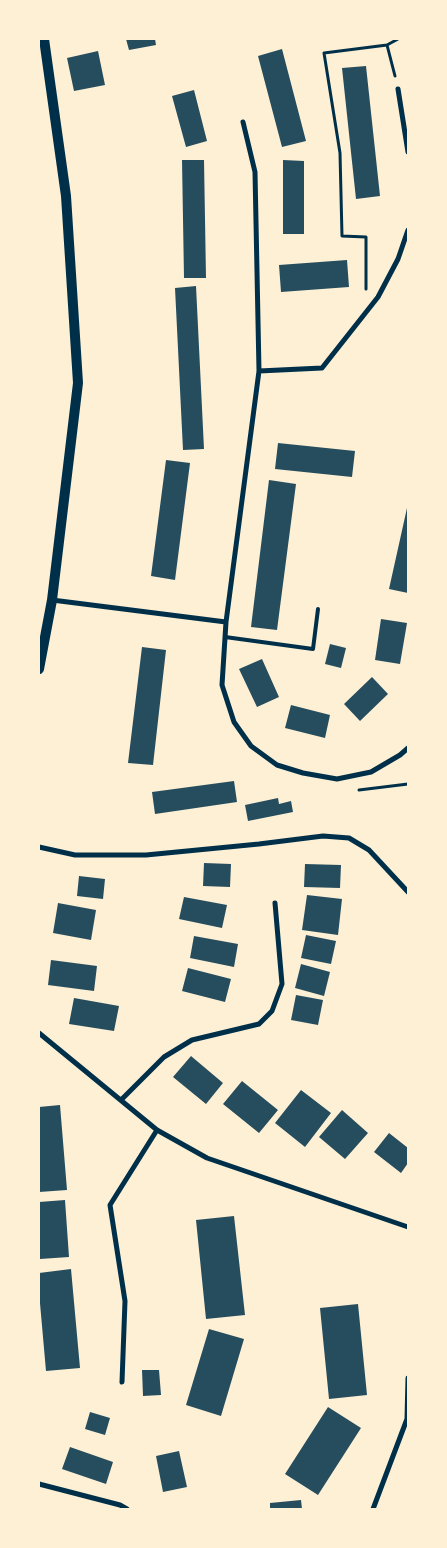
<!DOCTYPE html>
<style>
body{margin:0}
#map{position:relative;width:447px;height:1548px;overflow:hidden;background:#fdf0d5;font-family:"Source Sans 3",sans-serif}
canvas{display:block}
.frame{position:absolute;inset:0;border:40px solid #fdf0d5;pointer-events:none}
</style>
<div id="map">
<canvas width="447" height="1548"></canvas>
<div class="frame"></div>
</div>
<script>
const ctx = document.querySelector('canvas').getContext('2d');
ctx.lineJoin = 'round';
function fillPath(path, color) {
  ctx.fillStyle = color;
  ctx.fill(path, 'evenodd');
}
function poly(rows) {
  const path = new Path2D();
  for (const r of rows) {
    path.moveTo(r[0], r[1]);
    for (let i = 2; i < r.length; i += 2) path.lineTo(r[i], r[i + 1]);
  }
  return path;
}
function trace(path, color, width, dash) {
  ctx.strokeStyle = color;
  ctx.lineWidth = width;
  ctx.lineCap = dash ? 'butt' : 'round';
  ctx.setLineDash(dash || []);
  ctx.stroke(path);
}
fillPath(poly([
 [126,39,155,39,156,45,129,50],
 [282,49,306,141,282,147,258,56],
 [98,51,105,85,74,91,67,58],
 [366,66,380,196,356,199,342,68],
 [194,90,207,141,186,147,172,96],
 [182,160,204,160,206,278,184,278],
 [283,160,304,161,304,234,283,234],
 [347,260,349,287,281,292,279,265],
 [196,286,204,449,183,450,175,288],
 [278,443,355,451,352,477,275,469],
 [166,460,190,463,175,580,151,576],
 [269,480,296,484,277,630,251,627],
 [407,508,408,508,408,593,389,589],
 [381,619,407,623,400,664,375,660],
 [330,644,346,648,341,668,325,664],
 [142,647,166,650,153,765,128,763],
 [262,659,279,697,257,707,239,669],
 [372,677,388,694,360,721,344,704],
 [291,705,330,715,325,738,285,728],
 [234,781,237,802,155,814,152,792],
 [278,798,279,804,291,801,293,812,248,821,245,805],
 [204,863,231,864,230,887,203,886],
 [305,864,341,865,340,888,304,887],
 [79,876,105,879,103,899,77,896],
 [307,895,342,899,338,935,302,930],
 [184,897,227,905,222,928,179,919],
 [58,903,96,910,91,940,53,933],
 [306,935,336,941,331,964,301,958],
 [194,936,238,944,234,967,190,958],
 [51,960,97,966,94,991,48,985],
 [301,964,330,972,324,996,295,988],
 [188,968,231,979,225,1002,182,991],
 [296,995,323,1000,318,1025,291,1020],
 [74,998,119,1006,114,1031,69,1024],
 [191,1056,223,1083,206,1104,173,1077],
 [242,1081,278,1110,259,1133,223,1104],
 [301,1090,331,1113,305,1147,275,1123],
 [60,1105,67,1190,39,1192,39,1107],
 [342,1110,368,1133,345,1159,319,1137],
 [389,1133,408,1148,408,1163,401,1173,374,1152],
 [65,1200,69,1257,40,1259,39,1202],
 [234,1216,245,1315,206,1319,196,1220],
 [71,1269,80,1368,46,1371,39,1292,39,1273],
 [358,1304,367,1395,329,1399,320,1308],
 [209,1329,244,1339,221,1416,186,1405],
 [142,1370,159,1370,161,1395,143,1396],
 [328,1407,361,1428,318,1495,285,1474],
 [90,1412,110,1418,105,1435,85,1429],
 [70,1447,113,1462,106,1484,62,1469],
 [179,1451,187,1487,163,1492,156,1456],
 [301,1500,302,1509,270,1509,270,1503]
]), '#264d5e');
trace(poly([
 [387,45,398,39],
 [366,289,366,237,342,236,340,153,324,53,387,45,395,76],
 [359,790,408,784]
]), '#003049', 3);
trace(poly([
 [225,637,313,649,318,609]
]), '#003049', 4);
trace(poly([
 [398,89,408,152],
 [243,122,255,172,259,371,226,622,222,685,234,722,251,746,277,765,303,773,337,779,371,772,400,755,408,748],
 [259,371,322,368,378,297,398,259,408,230],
 [52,600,226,622],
 [39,847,75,855,146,855,259,844,323,836,349,838,369,850,408,892],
 [39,1033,157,1130,207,1158,408,1227],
 [121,1100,164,1057,192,1040,259,1024,272,1011,282,984,275,903],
 [122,1382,125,1301,110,1205,157,1130],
 [39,1484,120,1505,127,1509],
 [373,1509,407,1419,408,1378]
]), '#003049', 5);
trace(poly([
 [39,669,52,600,78,383,66,196,44,39]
]), '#003049', 10);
</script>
